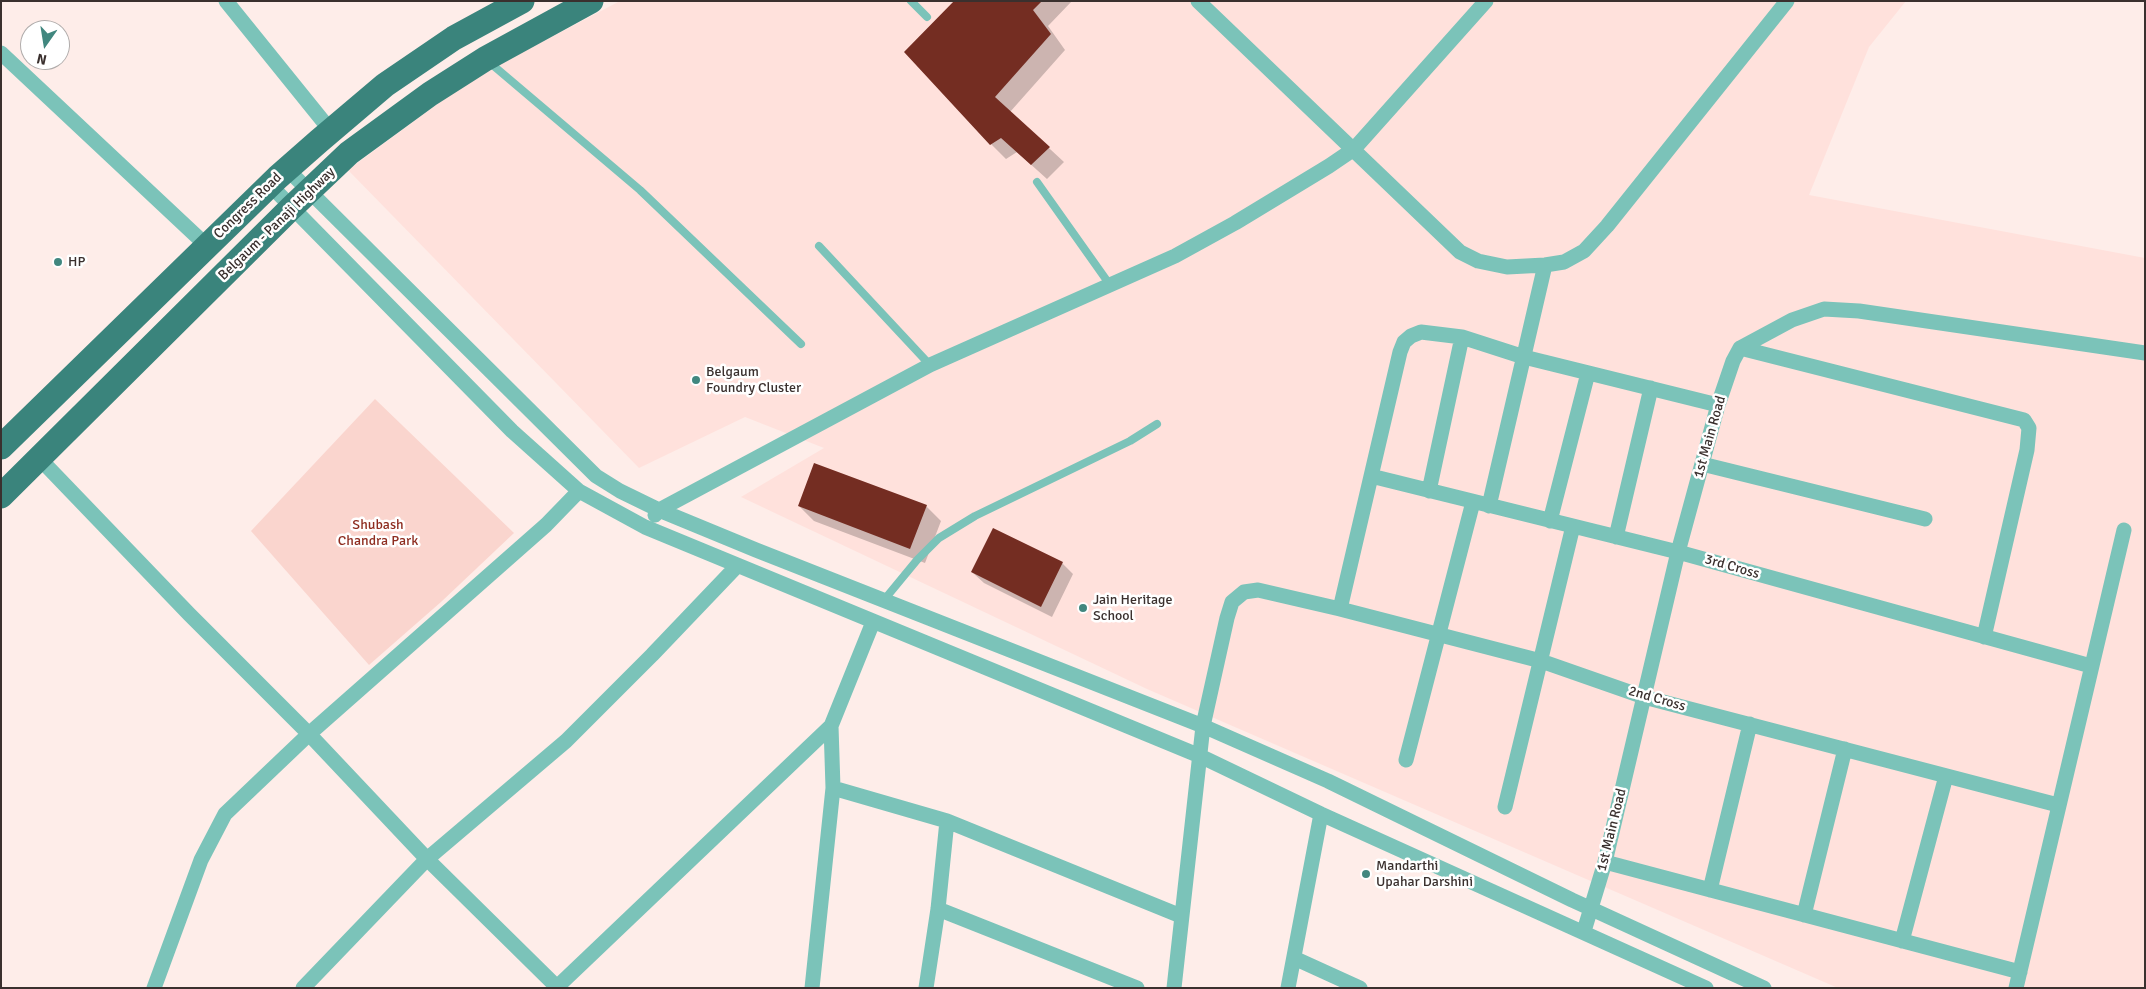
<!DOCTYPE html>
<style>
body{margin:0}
#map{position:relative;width:2146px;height:989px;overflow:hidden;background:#feede9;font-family:Signika,sans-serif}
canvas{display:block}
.frame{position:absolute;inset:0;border:2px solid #3a302e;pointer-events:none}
.north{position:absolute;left:20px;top:20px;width:50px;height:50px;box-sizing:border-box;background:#fff;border:1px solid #b0acab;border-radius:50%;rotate:193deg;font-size:14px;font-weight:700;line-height:20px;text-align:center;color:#3a302e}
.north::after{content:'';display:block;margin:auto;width:18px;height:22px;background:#41877f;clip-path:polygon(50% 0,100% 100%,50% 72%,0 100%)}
</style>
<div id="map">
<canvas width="2146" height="989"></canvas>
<div class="frame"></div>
<div class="north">N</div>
</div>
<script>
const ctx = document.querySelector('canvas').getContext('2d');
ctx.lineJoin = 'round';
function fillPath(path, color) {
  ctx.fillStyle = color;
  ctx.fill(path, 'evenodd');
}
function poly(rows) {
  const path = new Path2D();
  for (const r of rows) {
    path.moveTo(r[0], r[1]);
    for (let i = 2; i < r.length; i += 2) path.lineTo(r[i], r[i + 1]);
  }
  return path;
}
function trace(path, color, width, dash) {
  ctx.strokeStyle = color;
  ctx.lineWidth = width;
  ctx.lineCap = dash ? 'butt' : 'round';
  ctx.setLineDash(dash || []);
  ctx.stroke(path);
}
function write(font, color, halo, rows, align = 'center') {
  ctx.font = font + ' Signika,sans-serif';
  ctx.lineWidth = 5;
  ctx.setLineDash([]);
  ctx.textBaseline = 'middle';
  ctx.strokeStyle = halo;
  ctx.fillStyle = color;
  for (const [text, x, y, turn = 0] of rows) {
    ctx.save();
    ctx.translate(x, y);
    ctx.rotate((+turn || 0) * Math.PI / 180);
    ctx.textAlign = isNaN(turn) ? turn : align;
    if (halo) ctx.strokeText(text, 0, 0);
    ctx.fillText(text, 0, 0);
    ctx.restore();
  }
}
fillPath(poly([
 [620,1,1906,1,1869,47,1809,195,2145,258,2145,988,1838,988,1147,689,741,497,824,448,745,417,639,468,348,170,470,80]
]), '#ffe1dc');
fillPath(poly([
 [375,399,514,533,441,602,369,665,251,531]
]), '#fad5ce');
fillPath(poly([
 [956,1,1072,1,1048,26,1065,50,1010,112,1064,162,1047,179,1017,152,1006,159,991,144],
 [799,506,926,506,941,521,925,563,814,521],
 [1062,563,1073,574,1052,617,984,583,972,572]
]), '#0003');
fillPath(poly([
 [954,1,1042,1,1033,10,1051,34,995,97,1050,147,1031,165,1001,138,990,145,904,52],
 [814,463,927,505,910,549,798,506],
 [993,528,1063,562,1041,607,971,572]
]), '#742d22');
trace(poly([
 [911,1,927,17],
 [489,62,640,190,801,344],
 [1037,182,1110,285],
 [819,246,930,365],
 [884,600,917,560,939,538,975,516,1130,441,1157,424]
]), '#7bc3b9', 8);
trace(poly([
 [226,1,331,131],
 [1198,1,1460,252,1478,261,1507,267,1545,265,1564,262,1584,251,1607,226,1787,1],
 [1,53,207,246],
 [287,169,596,476,620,491,659,510,756,550,1203,726,1328,781,1572,900,1764,988],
 [270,185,512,431,579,491,645,527,1200,756,1321,814,1706,988],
 [1740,348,2024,420,2029,428,2027,450,1984,637],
 [40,459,189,614,309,734,427,859,558,988],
 [1702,464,1925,519],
 [1371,476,1678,552,2091,666],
 [1429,491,1462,337],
 [1489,506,1545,265],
 [655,515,659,510,930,365,1175,256,1235,223,1329,166,1354,149,1486,1],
 [1550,521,1588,373],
 [1616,537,1651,388],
 [1340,609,1400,352,1404,342,1411,336,1421,332,1462,337,1524,357,1718,405],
 [1406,760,1473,502],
 [833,788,947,821,1181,916],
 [1505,807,1573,526],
 [1605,862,2020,972],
 [1710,890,1750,724],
 [938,909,1137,988],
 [1804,915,1845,749],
 [1584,931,1605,862,1678,552,1718,405,1733,361,1740,348,1792,320,1824,309,1859,311,2145,353],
 [1902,941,1946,776],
 [1294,958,1360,988],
 [154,988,201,860,225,814,309,734,546,525,579,491],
 [303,988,427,859,566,741,652,655,737,566],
 [556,988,831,726],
 [812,988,833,788,831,726,873,622],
 [926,988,938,909,947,821],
 [1174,988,1203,726,1227,618,1232,602,1244,592,1258,590,1340,609,1541,661,1644,697,2058,805],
 [1288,988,1321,814],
 [2016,988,2124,530]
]), '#7bc3b9', 15);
trace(poly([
 [1,447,278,177,319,141,385,85,454,38,522,1],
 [1,496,291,208,349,153,430,94,485,59,591,1]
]), '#3a847c', 25);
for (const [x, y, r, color] of [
 [58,262,5,"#41877f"],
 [696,380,5,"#41877f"],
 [1083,608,5,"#41877f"],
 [1366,874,5,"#41877f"]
]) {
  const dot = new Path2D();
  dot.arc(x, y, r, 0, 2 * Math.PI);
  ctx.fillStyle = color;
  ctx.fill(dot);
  trace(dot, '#fff', 2);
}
write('14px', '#3a302e', '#fff', [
 ["Congress Road",248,206,-44],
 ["Belgaum - Panaji Highway",277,224,-44],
 ["1st Main Road",1710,437,-74],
 ["3rd Cross",1732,567,16],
 ["2nd Cross",1657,699,16],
 ["1st Main Road",1612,830,-76]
]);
write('14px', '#3a302e', '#fff', [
 ["HP",68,262],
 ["Belgaum",706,372],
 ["Foundry Cluster",706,388],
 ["Jain Heritage",1093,600],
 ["School",1093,616],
 ["Mandarthi",1376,866],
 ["Upahar Darshini",1376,882]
], 'left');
write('14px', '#8e2d20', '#fff', [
 ["Shubash",378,525],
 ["Chandra Park",378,541]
]);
</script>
